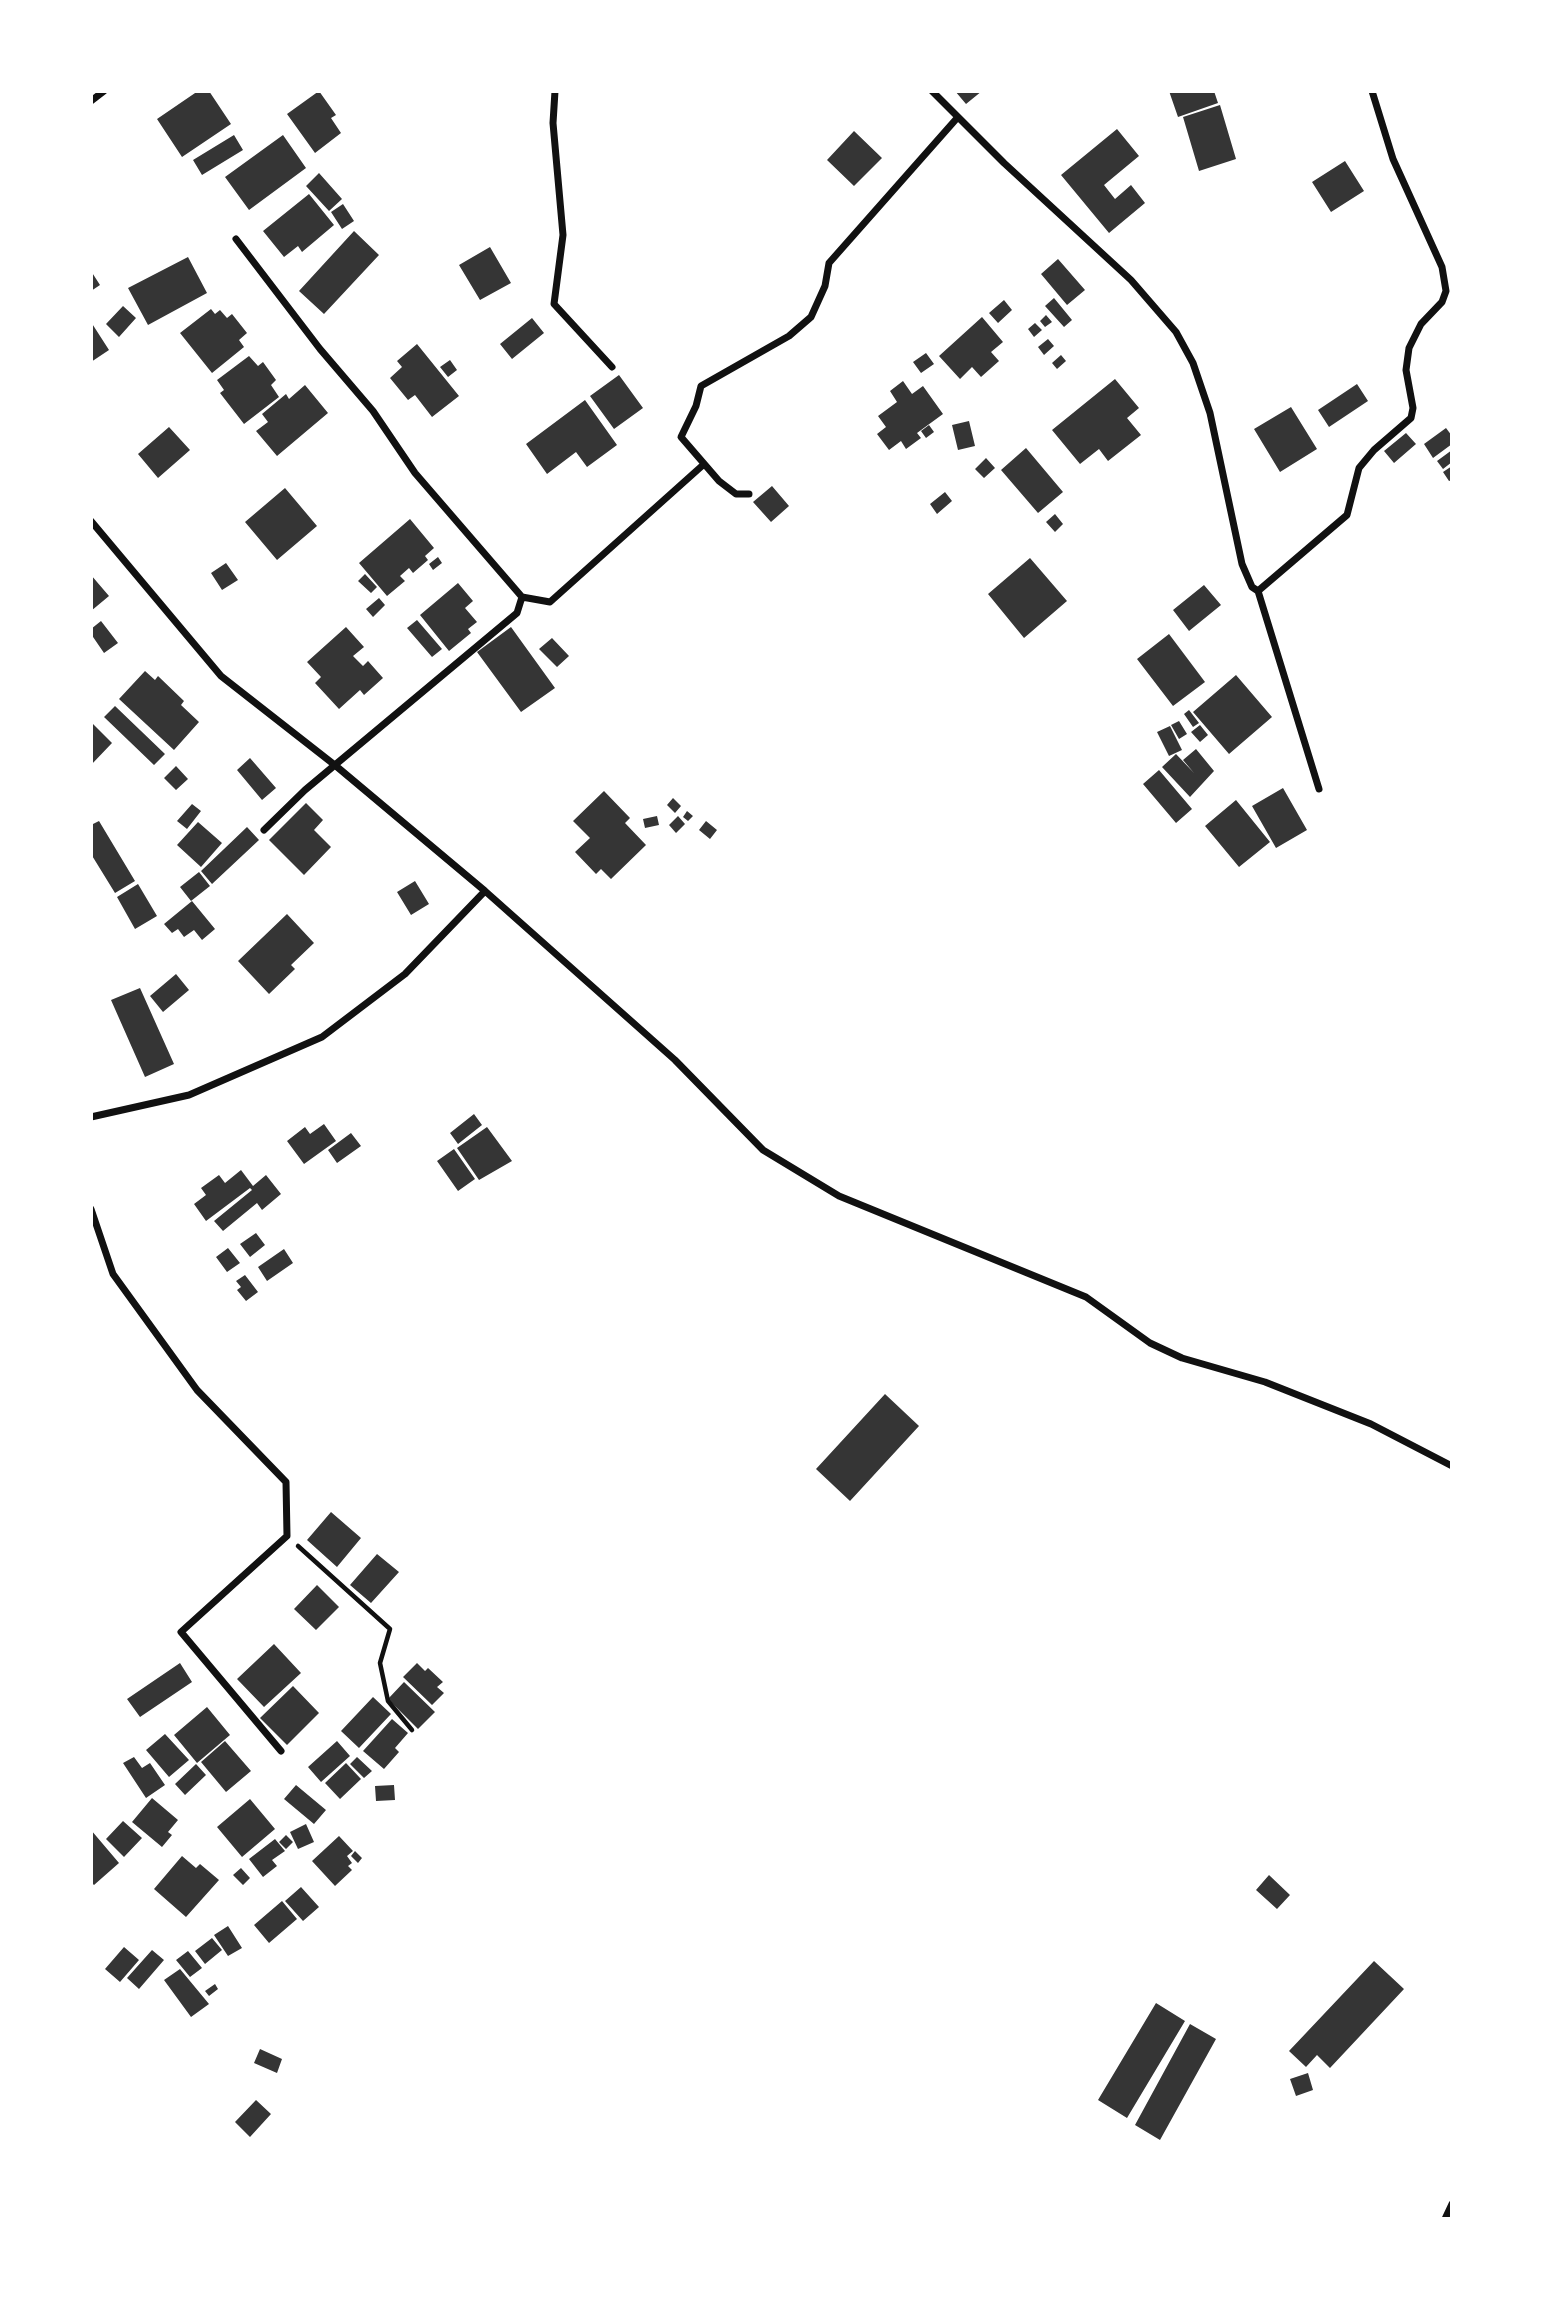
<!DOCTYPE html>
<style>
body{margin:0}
#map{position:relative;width:1543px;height:2310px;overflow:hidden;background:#fff;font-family:Figtree,sans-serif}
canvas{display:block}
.frame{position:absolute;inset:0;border:93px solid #fff;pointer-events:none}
</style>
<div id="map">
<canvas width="1543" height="2310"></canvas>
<div class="frame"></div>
</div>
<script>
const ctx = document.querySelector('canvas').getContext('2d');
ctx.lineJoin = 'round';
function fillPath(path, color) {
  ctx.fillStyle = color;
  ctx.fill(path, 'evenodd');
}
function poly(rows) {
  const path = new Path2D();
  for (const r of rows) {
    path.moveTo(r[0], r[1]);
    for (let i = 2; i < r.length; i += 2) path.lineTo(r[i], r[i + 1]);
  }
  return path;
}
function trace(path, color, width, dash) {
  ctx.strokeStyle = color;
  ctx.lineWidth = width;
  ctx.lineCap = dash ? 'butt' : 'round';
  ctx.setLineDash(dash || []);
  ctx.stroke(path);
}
fillPath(poly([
 [198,91,209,91,231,124,182,157,157,119],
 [319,91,336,115,331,118,341,133,315,153,287,114],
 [955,91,982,91,966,104],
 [1169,91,1214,91,1218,103,1178,117],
 [1220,105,1236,159,1199,171,1183,117],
 [1117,129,1139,156,1104,185,1115,199,1131,185,1145,203,1109,233,1061,175],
 [854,131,882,158,854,186,827,160],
 [234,135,243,150,202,175,193,160],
 [283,135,306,168,249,210,225,177],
 [1345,161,1364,191,1331,212,1312,182],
 [319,173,342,199,329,211,306,186],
 [309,194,334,225,302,252,298,246,284,257,263,231],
 [343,204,354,221,342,229,331,212],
 [354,231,379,255,324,314,299,291],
 [490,247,511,283,480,300,459,265],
 [188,257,207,293,148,325,128,288],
 [1058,259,1085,290,1067,305,1041,274],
 [91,271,100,285,91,291],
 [1054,298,1072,320,1064,327,1045,306],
 [1004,300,1012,310,998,323,989,313],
 [123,306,136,318,119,337,106,324],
 [211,309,215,314,220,310,227,318,232,314,247,333,239,340,244,347,212,373,180,333],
 [1046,315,1052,322,1045,327,1040,321],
 [982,317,1003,342,991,352,999,361,981,377,972,367,960,379,939,356],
 [532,318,544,333,512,359,500,344],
 [91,322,109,350,91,362],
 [1035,323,1042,330,1034,337,1028,329],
 [1048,339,1054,346,1044,355,1038,347],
 [417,344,459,396,432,417,415,395,408,400,390,378,402,367,397,361],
 [926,353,934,364,921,373,913,362],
 [1061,355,1066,361,1057,369,1052,363],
 [249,356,258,366,263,362,276,380,271,385,279,397,244,424,220,393,224,390,217,380],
 [450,360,457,370,448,377,440,367],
 [619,375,643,408,614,429,590,396],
 [1115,379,1139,408,1127,418,1141,435,1108,461,1099,449,1080,464,1052,430],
 [903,381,912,394,923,386,943,414,917,433,921,438,906,449,901,441,889,450,877,434,886,427,878,416,897,402,890,391],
 [1357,384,1368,401,1329,427,1318,410],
 [305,385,328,413,277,456,256,431,268,422,262,414,286,394,289,399],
 [585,400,617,445,587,467,576,452,547,474,526,444],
 [1291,407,1317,449,1280,472,1254,429],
 [969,421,975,446,958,450,952,425],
 [929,425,934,432,926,438,921,431],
 [169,427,190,450,158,478,138,454],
 [1446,428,1452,436,1452,444,1433,458,1424,444],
 [1406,433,1416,444,1394,463,1384,451],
 [1026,448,1063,492,1038,513,1001,470],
 [1452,450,1452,462,1443,469,1437,461],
 [986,458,995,468,984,478,975,469],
 [1452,466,1452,480,1449,481,1443,472],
 [772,486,789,506,771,522,753,502],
 [285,488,317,526,277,560,245,522],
 [945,492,952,501,937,514,930,504],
 [1055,514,1063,524,1055,532,1046,522],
 [410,519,434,548,425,556,428,560,413,573,409,568,400,576,405,581,387,596,359,563],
 [438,557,442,563,433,570,429,564],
 [1030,558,1067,601,1024,638,988,594],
 [226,563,238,580,222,590,211,573],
 [365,574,377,587,371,593,358,581],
 [91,575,109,596,91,611],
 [458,583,473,601,465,608,477,622,468,629,471,633,449,651,420,615],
 [1204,585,1221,605,1189,631,1173,610],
 [379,598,385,605,373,617,366,609],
 [417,620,442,649,432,657,407,628],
 [101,621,118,643,104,653,91,634,91,629],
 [346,627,364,647,353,656,363,666,368,661,383,678,364,695,360,690,339,709,315,683,321,677,307,662],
 [511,627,555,688,521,712,477,652],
 [1169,634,1205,682,1173,706,1137,659],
 [552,638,569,656,557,667,539,649],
 [145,671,155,680,158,676,184,701,181,705,199,722,174,750,119,699],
 [1236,675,1272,717,1229,754,1193,712],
 [115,706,165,754,154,765,104,717],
 [1189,710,1199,723,1193,727,1184,714],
 [1179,721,1187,734,1179,739,1171,725],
 [91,722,112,743,91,765],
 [1200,725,1208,735,1200,742,1191,732],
 [1170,726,1182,750,1169,756,1157,732],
 [1196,749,1214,771,1190,797,1162,767,1176,754,1194,773,1183,760],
 [250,758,276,788,262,800,237,770],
 [176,766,188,779,176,790,164,778],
 [1159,770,1192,809,1176,823,1143,784],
 [1283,788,1307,830,1276,848,1252,806],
 [604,791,630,818,625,823,646,845,611,879,601,869,596,874,575,852,590,838,573,821],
 [673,798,681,806,675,813,667,805],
 [1236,800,1270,842,1239,867,1205,826],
 [306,803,323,820,314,830,331,847,304,875,269,840],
 [192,804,201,811,187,829,177,821],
 [687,811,693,816,688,821,683,817],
 [657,816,659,825,645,828,643,819],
 [678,816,685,824,676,833,669,825],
 [99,821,135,881,115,893,91,854,91,825],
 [706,821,717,830,710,839,699,830],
 [198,822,222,843,201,867,177,845],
 [247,827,259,840,212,884,201,871],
 [199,872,210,886,191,901,180,887],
 [415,881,429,904,411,915,397,892],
 [138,884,157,916,135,929,117,897],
 [192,901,215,929,202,940,194,930,184,937,178,929,172,933,164,924],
 [287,914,314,943,291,965,295,969,269,994,238,961],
 [176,974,189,990,163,1012,150,996],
 [140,988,174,1064,145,1077,111,1000],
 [474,1114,482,1125,458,1144,450,1133],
 [324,1124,336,1141,304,1164,287,1141,305,1127,310,1134],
 [487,1127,512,1161,479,1180,457,1148],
 [351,1133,361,1146,337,1163,328,1150],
 [454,1149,475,1179,458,1191,437,1161],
 [241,1170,253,1186,266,1175,281,1194,262,1210,257,1203,223,1231,214,1221,252,1190,250,1188,206,1221,194,1204,206,1195,201,1188,219,1175,225,1183],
 [256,1233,265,1245,250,1257,240,1244],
 [228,1248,240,1263,227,1272,216,1257],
 [284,1249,293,1263,267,1281,258,1267],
 [245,1275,258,1292,246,1301,237,1290,241,1287,236,1281],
 [885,1394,919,1426,850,1501,816,1469],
 [331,1512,361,1538,337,1567,307,1540],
 [377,1554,399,1572,371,1603,350,1585],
 [317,1585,339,1607,316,1630,294,1609],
 [274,1644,301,1673,264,1707,237,1679],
 [180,1663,192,1682,140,1717,127,1699],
 [417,1663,425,1671,428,1668,443,1682,437,1687,444,1693,432,1705,403,1677],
 [404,1682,435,1712,418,1729,388,1699],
 [293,1686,319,1713,287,1745,260,1718],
 [373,1697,391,1714,359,1748,341,1731],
 [207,1707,230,1735,197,1763,174,1735],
 [392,1719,408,1733,395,1748,399,1752,384,1769,363,1751],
 [165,1734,189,1760,169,1777,146,1750],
 [225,1741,251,1771,226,1792,201,1762],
 [337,1741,350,1756,321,1782,308,1767],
 [134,1757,142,1768,150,1763,165,1785,146,1798,123,1763],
 [357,1757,372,1771,364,1778,350,1764],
 [346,1763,361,1779,340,1799,325,1783],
 [196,1764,206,1775,185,1795,175,1784],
 [296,1785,326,1810,314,1824,284,1799],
 [394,1785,395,1800,376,1801,375,1786],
 [152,1798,178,1820,168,1832,172,1835,162,1847,132,1822],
 [250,1799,275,1829,242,1857,217,1827],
 [123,1821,142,1838,124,1857,106,1839],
 [306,1824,314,1842,298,1849,290,1832],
 [91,1830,119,1863,94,1885,91,1882],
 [286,1835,293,1842,286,1849,279,1842],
 [339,1836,353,1851,347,1856,352,1863,348,1866,352,1870,335,1886,312,1861],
 [275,1839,285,1851,272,1860,277,1866,263,1877,249,1859],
 [355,1851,362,1858,358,1863,351,1856],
 [182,1856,196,1868,200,1864,219,1880,186,1917,154,1889],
 [241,1868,250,1878,243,1885,233,1875],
 [1269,1875,1290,1895,1277,1909,1256,1890],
 [301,1887,319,1907,303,1921,285,1901],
 [282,1901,297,1919,269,1943,254,1925],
 [228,1926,242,1948,228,1956,214,1935],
 [212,1938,222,1950,205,1964,195,1951],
 [124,1947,139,1960,120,1982,105,1969],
 [152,1950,164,1960,139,1989,127,1978],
 [188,1951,202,1968,190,1977,176,1960],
 [1374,1961,1404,1989,1330,2068,1317,2055,1306,2067,1289,2051],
 [180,1969,209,2004,191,2017,164,1980],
 [215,1984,218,1989,209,1996,205,1991],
 [1156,2003,1185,2021,1127,2118,1098,2100],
 [1190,2024,1216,2039,1160,2140,1135,2125],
 [260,2049,282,2059,277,2073,254,2063],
 [1308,2073,1313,2090,1296,2096,1290,2079],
 [256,2100,271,2114,250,2137,235,2122]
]), '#353535');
trace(poly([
 [298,1546,390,1629,380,1663,388,1701,412,1730]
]), '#111', 4.5);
trace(poly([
 [555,91,553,123,563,235,554,304,612,367],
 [932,91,1004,163,1131,280,1176,332,1193,363,1210,413,1242,564,1252,587,1258,591,1347,515,1359,468,1374,450,1411,418,1413,408,1406,370,1409,348,1421,324,1442,302,1446,291,1442,267,1393,159,1372,91],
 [91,101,104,91],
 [236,239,320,349,373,411,415,473,522,597,517,613,305,790,264,830],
 [749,494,736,494,719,481,681,437,696,406,701,386,789,336,811,317,825,286,829,263,958,117],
 [91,521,221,676,336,766,485,891,675,1060,763,1150,839,1196,1086,1297,1150,1343,1182,1358,1265,1382,1371,1424,1452,1466],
 [1258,591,1319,789],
 [522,597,550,602,703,465],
 [91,1117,189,1095,322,1037,405,974,485,891],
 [91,1209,113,1274,197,1390,286,1482,287,1536,181,1632,281,1751],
 [1445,2219,1452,2204]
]), '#111', 7);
</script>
